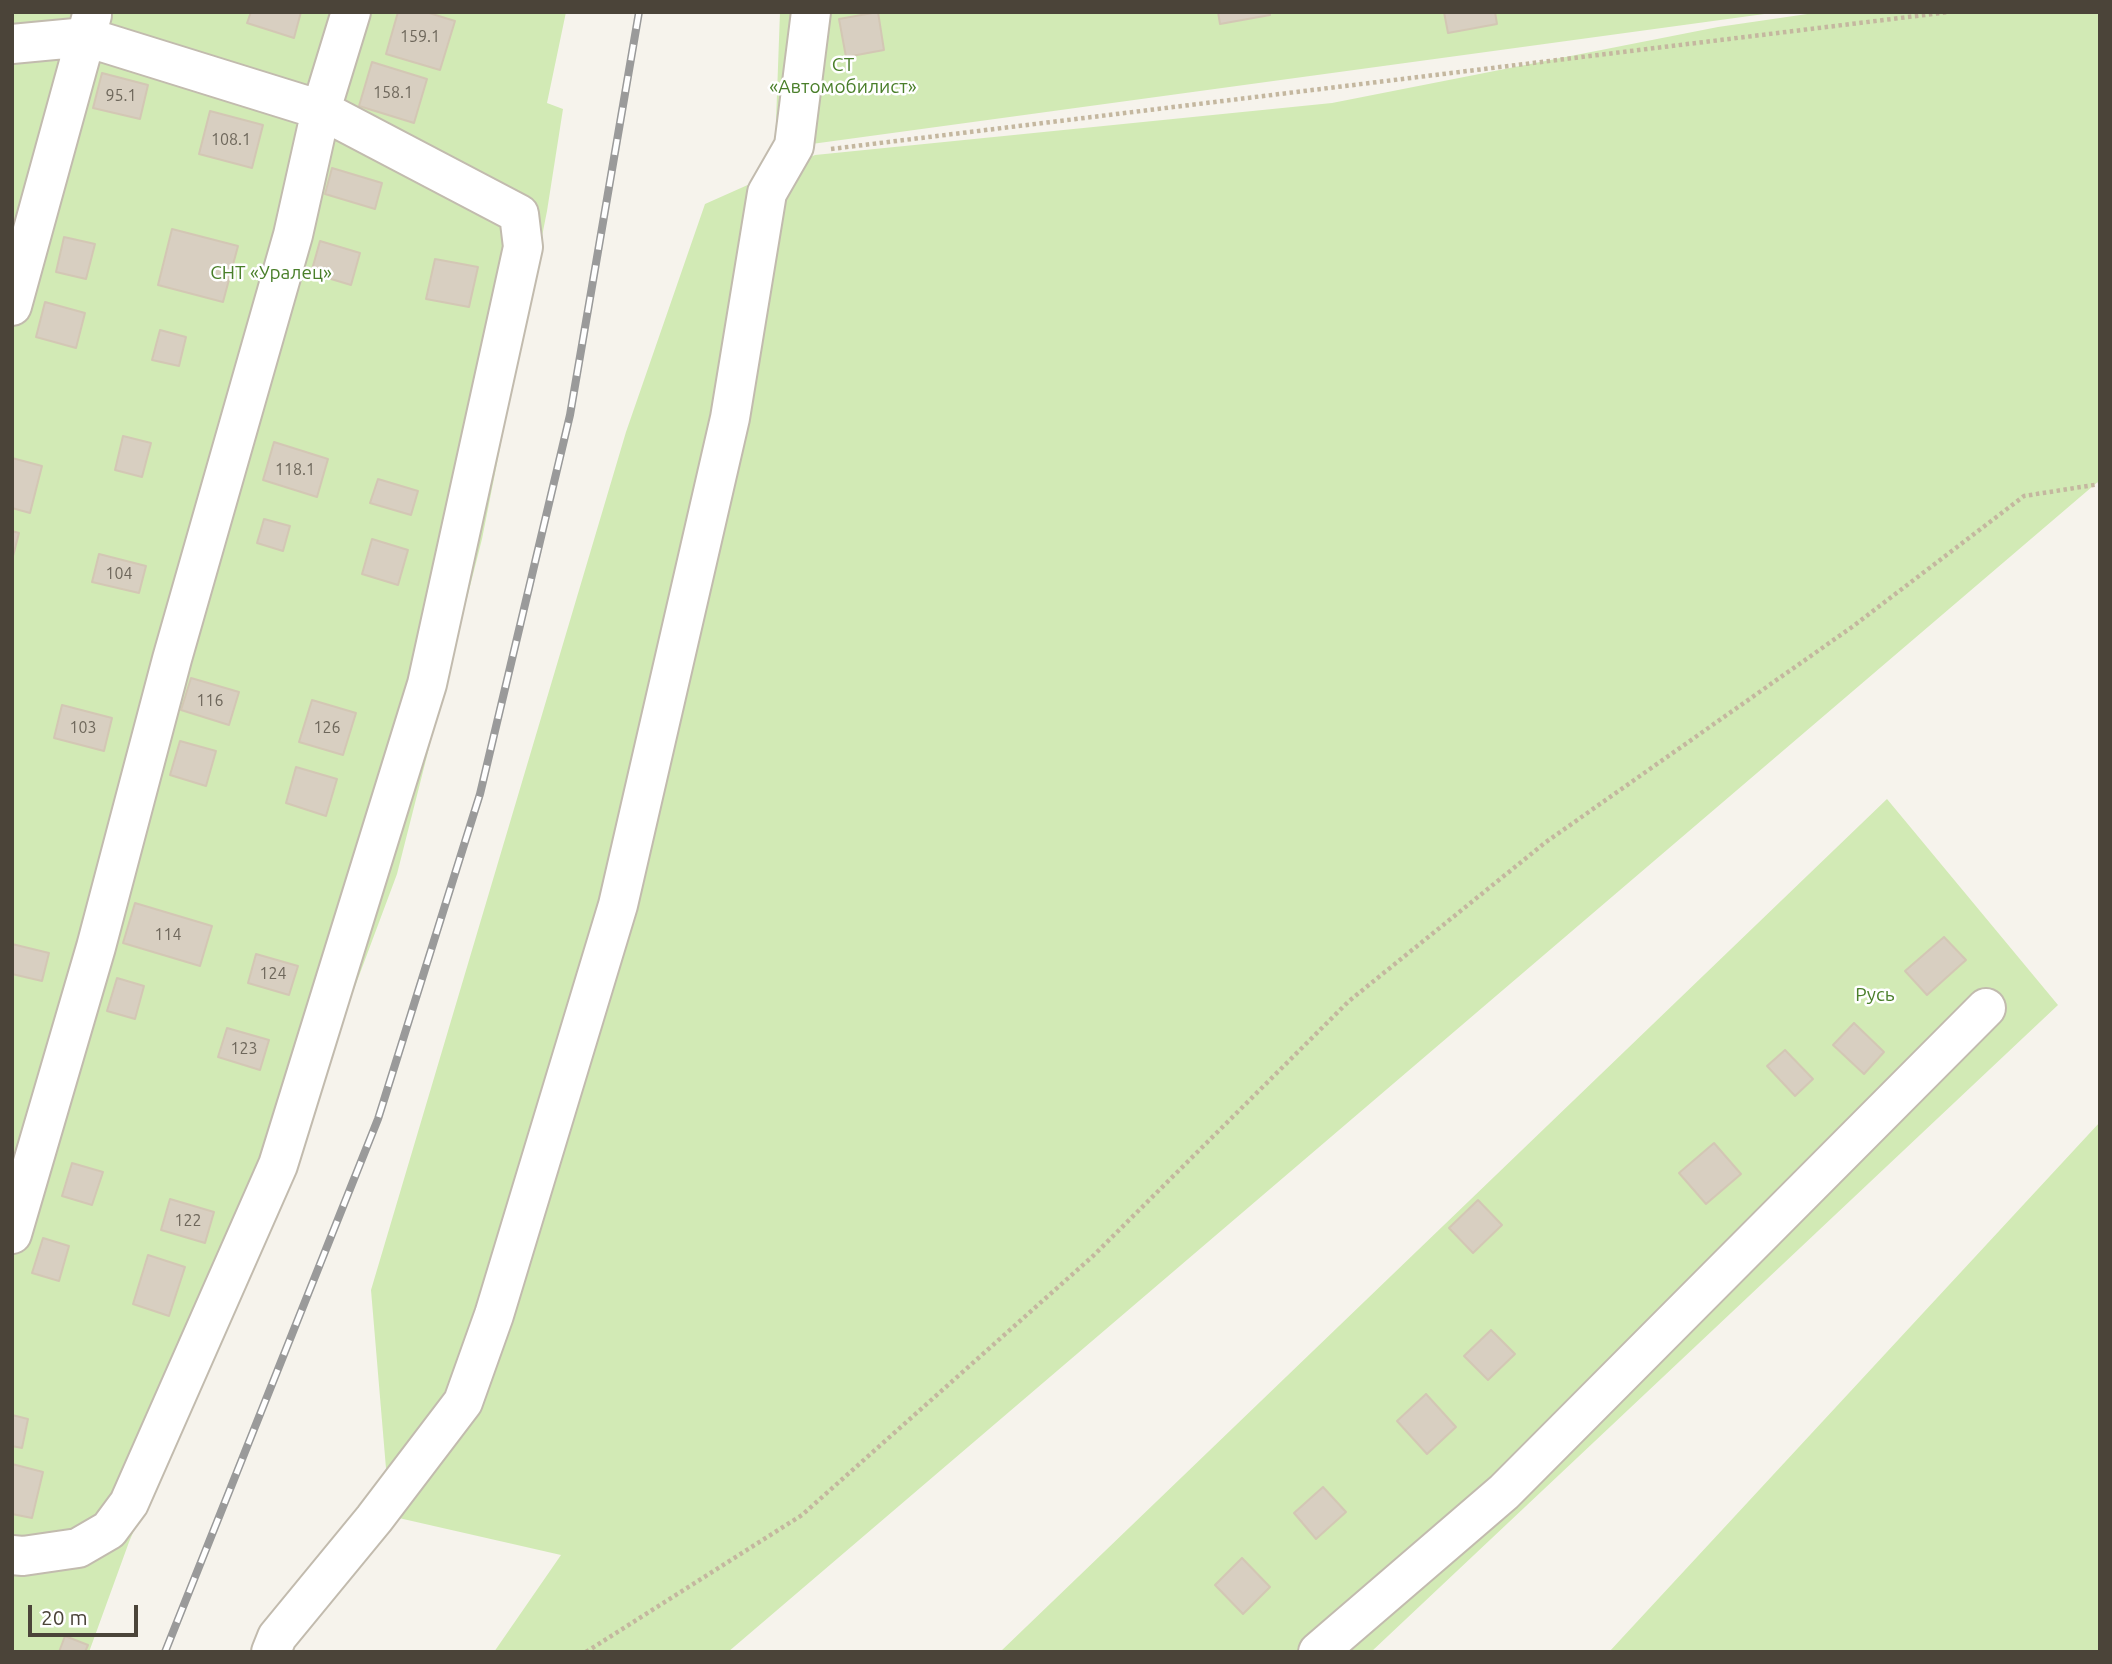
<!DOCTYPE html>
<meta charset="utf-8">
<style>
body{margin:0}
#map{position:relative;width:2112px;height:1664px;overflow:hidden;background:#f6f3ec;font-family:Ubuntu,sans-serif}
canvas{display:block}
.frame{position:absolute;inset:0;border:14px solid #4b4439;pointer-events:none}
.scale{position:absolute;left:28px;top:1605px;width:110px;height:32px;box-sizing:border-box;border:4px solid #4b4439;border-top:0;padding-left:9px;font-size:21px;line-height:24px;white-space:nowrap;color:#4b4439;-webkit-text-stroke:5px #fff;paint-order:stroke}
</style>
<div id="map">
<canvas width="2112" height="1664"></canvas>
<div class="frame"></div>
<div class="scale">20 m</div>
</div>
<script>
const ctx = document.querySelector('canvas').getContext('2d');
ctx.lineJoin = 'round';
function fillPath(path, color) {
  ctx.fillStyle = color;
  ctx.fill(path, 'evenodd');
}
function poly(rows) {
  const path = new Path2D();
  for (const r of rows) {
    path.moveTo(r[0], r[1]);
    for (let i = 2; i < r.length; i += 2) path.lineTo(r[i], r[i + 1]);
  }
  return path;
}
function trace(path, color, width, dash) {
  ctx.strokeStyle = color;
  ctx.lineWidth = width;
  ctx.lineCap = dash ? 'butt' : 'round';
  ctx.setLineDash(dash || []);
  ctx.stroke(path);
}
function write(font, color, halo, rows, align = 'center') {
  ctx.font = font + ' Ubuntu,sans-serif';
  ctx.lineWidth = 5;
  ctx.setLineDash([]);
  ctx.textBaseline = 'middle';
  ctx.strokeStyle = halo;
  ctx.fillStyle = color;
  for (const [text, x, y, turn = 0] of rows) {
    ctx.save();
    ctx.translate(x, y);
    ctx.rotate((+turn || 0) * Math.PI / 180);
    ctx.textAlign = isNaN(turn) ? turn : align;
    if (halo) ctx.strokeText(text, 0, 0);
    ctx.fillText(text, 0, 0);
    ctx.restore();
  }
}
fillPath(poly([
 [12,12,566,12,547,103,563,109,547,211,482,539,397,874,272,1209,129,1542,89,1652,12,1652],
 [780,12,1779,12,775,149],
 [1821,12,2100,12,2100,480,728,1652,494,1652,561,1555,390,1516,371,1290,626,432,705,204,815,155,1332,103,1718,27],
 [1887,799,2058,1005,1371,1652,1000,1652],
 [2100,1122,2100,1652,1609,1652]
]), '#d2eab5');
const building = poly([
 [251,12,301,12,294,38,247,23,251,12],
 [398,12,426,12,455,21,440,70,386,54,398,12],
 [878,12,884,50,846,57,839,19,878,12],
 [1218,12,1269,12,1270,15,1220,24,1218,12],
 [1444,12,1495,12,1497,24,1448,33,1444,12],
 [372,62,427,79,414,123,359,106,372,62],
 [102,73,148,85,140,119,93,108,102,73],
 [210,111,263,125,252,168,199,154,210,111],
 [332,168,382,183,375,209,325,194,332,168],
 [172,229,238,246,223,302,158,285,172,229],
 [64,237,95,244,86,279,56,272,64,237],
 [320,241,360,253,351,285,311,273,320,241],
 [435,259,478,267,469,307,426,299,435,259],
 [45,302,85,313,76,348,36,337,45,302],
 [160,330,186,337,179,366,152,360,160,330],
 [123,436,151,443,142,477,115,470,123,436],
 [274,442,328,459,317,497,263,480,274,442],
 [12,458,42,466,30,513,12,508,12,458],
 [378,479,418,491,411,515,370,503,378,479],
 [264,519,290,526,283,551,257,543,264,519],
 [12,531,19,533,12,560,12,531],
 [372,539,408,550,398,585,362,574,372,539],
 [99,554,146,566,139,593,92,582,99,554],
 [191,678,239,692,229,725,181,710,191,678],
 [312,700,356,713,343,755,299,742,312,700],
 [62,705,112,718,104,751,54,738,62,705],
 [180,741,216,751,206,786,170,775,180,741],
 [296,767,337,779,326,816,286,803,296,767],
 [135,903,212,926,200,966,123,943,135,903],
 [1944,937,1966,960,1927,995,1905,971,1944,937],
 [12,944,49,953,42,981,12,974,12,944],
 [256,954,298,966,289,995,248,983,256,954],
 [117,978,144,986,135,1019,107,1011,117,978],
 [1854,1023,1884,1052,1864,1074,1833,1045,1854,1023],
 [227,1028,269,1040,260,1070,218,1057,227,1028],
 [1785,1050,1813,1079,1795,1096,1767,1066,1785,1050],
 [1714,1143,1741,1174,1706,1204,1679,1173,1714,1143],
 [72,1163,103,1172,92,1205,62,1196,72,1163],
 [170,1199,214,1212,205,1243,161,1230,170,1199],
 [1478,1200,1502,1225,1473,1253,1449,1228,1478,1200],
 [43,1238,69,1246,59,1281,32,1273,43,1238],
 [148,1255,185,1267,169,1316,133,1304,148,1255],
 [1491,1330,1515,1354,1488,1380,1464,1356,1491,1330],
 [1426,1394,1456,1427,1427,1454,1397,1421,1426,1394],
 [12,1415,28,1419,22,1448,12,1446,12,1415],
 [12,1464,43,1472,32,1518,12,1514,12,1464],
 [1323,1487,1346,1512,1316,1539,1294,1513,1323,1487],
 [1242,1558,1270,1587,1243,1614,1215,1585,1242,1558],
 [65,1636,88,1645,85,1652,59,1652,65,1636]
]);
fillPath(building, '#d8cfc1');
trace(building, '#d3c7b4', 2);
const minor = poly([
 [12,44,86,37,321,110,519,214,523,247,427,684,278,1165,129,1503,109,1530,78,1548,23,1556,12,1555],
 [12,306,92,15],
 [12,1234,96,947,172,659,293,235,321,110,351,12],
 [271,1652,277,1637,374,1519,463,1402,494,1315,618,905,730,418,767,193,794,146,811,12],
 [1318,1652,1504,1492,1986,1008]
]);
trace(minor, '#c2bbae', 42);
trace(poly([
 [831,149,1949,12],
 [586,1652,802,1515,1093,1256,1349,1001,1546,842,1852,627,2024,496,2100,484]
]), '#c4b79f', 4.5, [3.5, 3.5]);
trace(minor, '#fff', 38);
const rail = poly([
 [165,1652,378,1119,480,794,570,415,639,12]
]);
trace(rail, '#9a9a9a', 8);
trace(rail, '#fff', 5, [16]);
write('16px', '#6e675b', null, [
 ["159.1",420,37],
 ["158.1",393,93],
 ["95.1",121,96],
 ["108.1",231,140],
 ["118.1",295,470],
 ["104",119,574],
 ["116",210,701],
 ["103",83,728],
 ["126",327,728],
 ["114",168,935],
 ["124",273,974],
 ["123",244,1049],
 ["122",188,1221]
]);
write('19px', '#4a7f2a', '#fff', [
 ["СТ",843,65],
 ["«Автомобилист»",843,87],
 ["СНТ «Уралец»",271,273],
 ["Русь",1875,995]
]);
</script>
